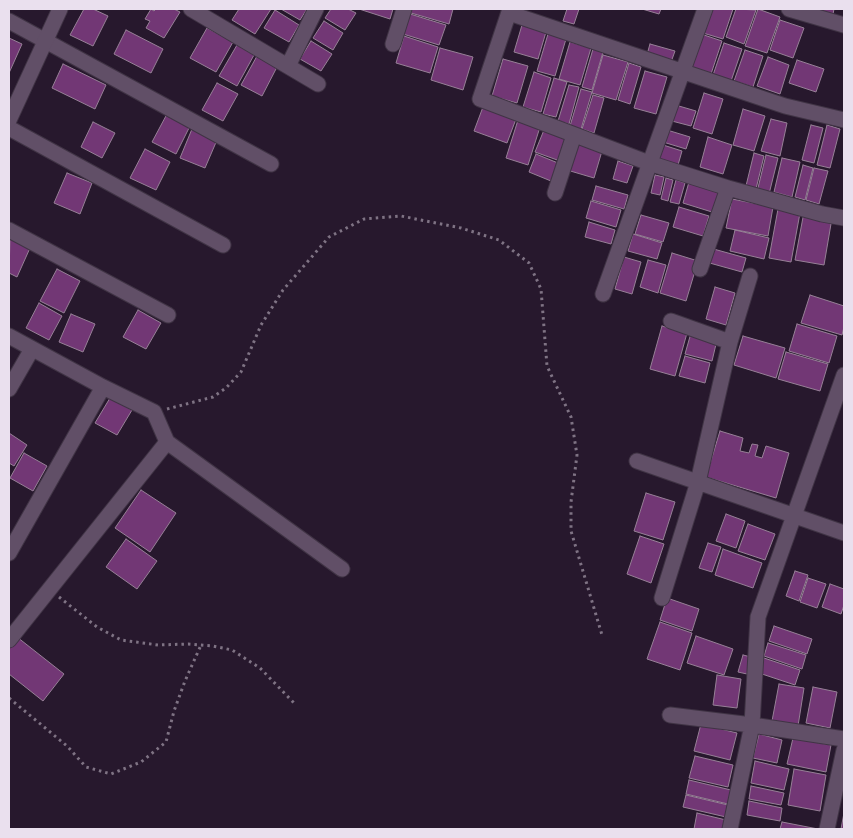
<!DOCTYPE html>
<style>
body{margin:0}
#map{position:relative;width:853px;height:838px;overflow:hidden;background:#27182d;font-family:"Titillium Web",sans-serif}
canvas{display:block}
.frame{position:absolute;inset:0;border:10px solid #eae0ee;pointer-events:none}
</style>
<div id="map">
<canvas width="853" height="838"></canvas>
<div class="frame"></div>
</div>
<script>
const ctx = document.querySelector('canvas').getContext('2d');
ctx.lineJoin = 'round';
function fillPath(path, color) {
  ctx.fillStyle = color;
  ctx.fill(path, 'evenodd');
}
function poly(rows) {
  const path = new Path2D();
  for (const r of rows) {
    path.moveTo(r[0], r[1]);
    for (let i = 2; i < r.length; i += 2) path.lineTo(r[i], r[i + 1]);
  }
  return path;
}
function trace(path, color, width, dash) {
  ctx.strokeStyle = color;
  ctx.lineWidth = width;
  ctx.lineCap = dash ? 'butt' : 'round';
  ctx.setLineDash(dash || []);
  ctx.stroke(path);
}
const building = poly([
 [84,9,93,9,108,16,93,46,70,35,84,9],
 [151,9,154,11,156,9,174,9,180,12,164,38,146,28,150,21,145,19,151,9],
 [239,9,271,9,255,34,232,20,239,9],
 [281,9,307,9,300,20,281,9],
 [331,9,348,9,356,13,345,30,325,18,331,9],
 [359,9,393,9,390,19,359,9],
 [412,9,453,9,449,24,411,13,412,9],
 [567,9,579,9,574,24,563,21,567,9],
 [642,9,661,9,659,14,642,9],
 [711,9,733,9,723,39,703,33,711,9],
 [736,9,756,10,744,44,726,37,736,9],
 [758,9,780,17,767,53,745,46,758,9],
 [814,9,834,9,832,19,814,9],
 [275,10,299,25,289,42,264,28,275,10],
 [410,14,446,25,439,45,403,34,410,14],
 [780,20,804,28,793,58,770,50,780,20],
 [324,21,343,33,333,50,313,38,324,21],
 [522,25,546,32,538,59,514,52,522,25],
 [207,28,233,42,216,72,190,58,207,28],
 [126,30,163,49,151,73,114,54,126,30],
 [548,34,566,39,555,76,537,71,548,34],
 [701,34,722,41,711,74,689,67,701,34],
 [404,36,438,47,430,73,396,63,404,36],
 [9,38,22,44,9,73,9,38],
 [311,41,332,54,321,71,300,59,311,41],
 [570,42,591,48,580,85,559,79,570,42],
 [724,43,742,49,730,84,712,78,724,43],
 [650,44,675,51,670,65,646,58,650,44],
 [237,45,254,55,237,86,219,76,237,45],
 [440,48,473,57,463,90,431,80,440,48],
 [593,49,603,52,592,90,582,87,593,49],
 [745,50,763,56,753,87,734,81,745,50],
 [603,55,628,62,616,100,592,93,603,55],
 [257,56,277,67,262,96,241,85,257,56],
 [768,57,789,65,780,94,757,86,768,57],
 [503,59,528,66,517,103,492,96,503,59],
 [797,60,824,69,816,92,789,83,797,60],
 [629,63,641,67,630,104,618,100,629,63],
 [63,64,106,85,95,109,52,88,63,64],
 [645,71,667,77,656,114,634,108,645,71],
 [534,72,551,78,541,112,523,107,534,72],
 [554,78,567,82,556,117,543,114,554,78],
 [217,83,238,94,223,121,202,110,217,83],
 [569,85,579,87,569,124,558,121,569,85],
 [581,89,592,92,581,129,570,126,581,89],
 [704,93,723,99,712,134,693,128,704,93],
 [593,95,604,98,594,133,582,129,593,95],
 [672,104,696,111,691,126,668,120,672,104],
 [483,107,516,119,507,143,474,131,483,107],
 [743,109,765,116,754,151,733,145,743,109],
 [167,114,190,126,176,154,152,142,167,114],
 [771,119,787,123,780,156,761,151,771,119],
 [518,120,540,127,528,165,506,158,518,120],
 [93,122,115,133,102,158,81,147,93,122],
 [811,125,823,128,814,163,802,160,811,125],
 [827,125,840,129,830,168,817,165,827,125],
 [192,129,217,140,205,168,180,158,192,129],
 [544,130,569,139,560,161,535,152,544,130],
 [667,130,690,137,686,149,663,142,667,130],
 [708,137,732,145,723,174,700,167,708,137],
 [575,143,602,151,594,178,567,170,575,143],
 [660,144,682,151,678,165,656,158,660,144],
 [145,149,170,162,156,190,130,178,145,149],
 [754,153,764,156,755,193,745,190,754,153],
 [536,154,558,163,551,181,529,172,536,154],
 [766,155,778,158,769,194,757,192,766,155],
 [782,158,800,162,792,197,774,192,782,158],
 [618,161,633,166,627,183,613,179,618,161],
 [803,165,813,168,805,200,795,197,803,165],
 [814,168,828,171,819,204,806,200,814,168],
 [67,173,92,183,80,214,54,203,67,173],
 [655,175,664,177,660,195,651,193,655,175],
 [666,178,673,180,668,201,661,199,666,178],
 [676,180,685,183,679,204,670,202,676,180],
 [689,182,719,191,712,212,683,203,689,182],
 [596,186,628,195,624,209,592,200,596,186],
 [732,199,773,207,768,236,726,228,732,199],
 [591,201,621,210,616,227,586,218,591,201],
 [679,207,709,216,703,236,673,227,679,207],
 [778,209,800,213,791,262,769,258,778,209],
 [804,212,832,218,824,265,795,260,804,212],
 [641,215,669,223,663,242,635,234,641,215],
 [589,222,615,230,611,244,585,237,589,222],
 [735,230,769,238,764,259,730,251,735,230],
 [633,234,662,243,657,259,628,251,633,234],
 [10,239,30,248,17,277,9,273,10,239],
 [710,248,746,258,742,272,706,262,710,248],
 [672,253,698,261,686,301,660,293,672,253],
 [624,257,641,262,632,294,615,289,624,257],
 [648,260,666,265,658,293,640,287,648,260],
 [57,269,80,281,64,313,40,301,57,269],
 [715,287,735,293,726,325,706,319,715,287],
 [810,295,844,306,844,327,842,335,801,323,810,295],
 [39,303,62,316,49,340,26,328,39,303],
 [138,310,161,323,146,349,123,337,138,310],
 [71,314,95,324,83,352,59,342,71,314],
 [797,324,837,336,829,363,789,351,797,324],
 [662,326,687,333,675,376,650,369,662,326],
 [691,333,717,340,712,361,685,354,691,333],
 [743,336,785,348,776,378,734,365,743,336],
 [786,352,828,364,820,391,778,379,786,352],
 [685,356,710,363,705,383,679,376,685,356],
 [110,398,132,410,117,435,95,423,110,398],
 [720,431,743,438,740,451,749,453,752,444,758,445,755,456,762,458,766,446,789,453,776,498,706,477,720,431],
 [9,433,27,445,14,466,9,463,9,433],
 [24,453,47,466,33,491,10,478,24,453],
 [141,490,176,513,150,552,115,528,141,490],
 [646,493,675,502,663,540,634,531,646,493],
 [726,514,745,521,736,548,716,541,726,514],
 [748,524,775,534,765,560,738,551,748,524],
 [640,536,664,544,651,583,627,574,640,536],
 [126,539,157,561,137,589,106,567,126,539],
 [708,543,721,547,712,572,699,568,708,543],
 [723,549,762,563,753,588,715,575,723,549],
 [795,571,808,575,799,601,786,596,795,571],
 [808,578,826,584,817,608,800,602,808,578],
 [830,584,844,589,844,605,841,614,822,607,830,584],
 [667,598,699,609,692,631,660,620,667,598],
 [660,622,692,633,680,670,647,659,660,622],
 [774,626,812,639,807,654,769,641,774,626],
 [696,636,733,649,724,675,687,663,696,636],
 [17,637,64,674,43,701,9,674,9,647,17,637],
 [768,643,806,655,802,669,764,656,768,643],
 [743,655,751,657,747,674,738,672,743,655],
 [761,657,800,670,795,685,756,672,761,657],
 [717,675,741,679,737,708,713,705,717,675],
 [779,684,804,688,798,726,772,721,779,684],
 [813,687,837,692,830,728,806,723,813,687],
 [701,724,737,733,730,760,694,751,701,724],
 [759,734,782,740,777,763,753,758,759,734],
 [793,738,831,745,826,772,787,764,793,738],
 [695,756,733,765,728,787,689,778,695,756],
 [755,761,789,769,784,790,751,783,755,761],
 [794,769,826,775,820,811,788,805,794,769],
 [689,780,731,790,728,804,686,794,689,780],
 [751,786,784,793,781,805,749,799,751,786],
 [686,795,728,805,726,817,683,807,686,795],
 [749,801,782,808,780,821,747,815,749,801],
 [697,813,726,820,724,829,694,829,697,813],
 [844,813,844,829,841,829,844,813],
 [782,822,818,829,780,829,782,822]
]);
fillPath(building, '#723775');
trace(building, '#978097', 1);
const minor = poly([
 [191,9,318,84],
 [510,9,480,99,649,163,728,188,822,214,844,218],
 [789,9,844,25],
 [509,13,785,106,844,120],
 [9,21,271,164],
 [393,44,404,9],
 [288,66,316,9],
 [9,128,223,245],
 [555,193,574,135],
 [9,230,168,315],
 [700,269,728,188],
 [603,294,705,9],
 [9,336,103,387,154,412,167,442,342,569],
 [730,342,750,276],
 [9,389,32,349],
 [637,461,844,533],
 [9,553,103,387],
 [662,598,698,482,730,342,671,321],
 [9,640,167,442],
 [670,715,752,725,844,739],
 [730,829,752,725,758,617,844,375],
 [827,829,844,750]
]);
const tertiary = poly([
 [9,120,60,9]
]);
trace(minor, '#403445', 17);
trace(tertiary, '#403445', 17);
trace(poly([
 [167,409,213,397,226,388,241,372,261,325,283,290,329,237,364,219,401,216,461,228,499,240,529,263,541,289,547,366,571,417,577,455,571,502,571,531,602,635],
 [59,597,97,627,121,640,158,645,188,644,213,646,232,650,260,668,295,704],
 [9,698,67,746,86,767,111,774,141,762,166,742,174,711,185,681,201,645]
]), '#7f7384', 3, [2.5, 4]);
trace(minor, '#614f67', 15);
trace(tertiary, '#614f67', 15);
</script>
